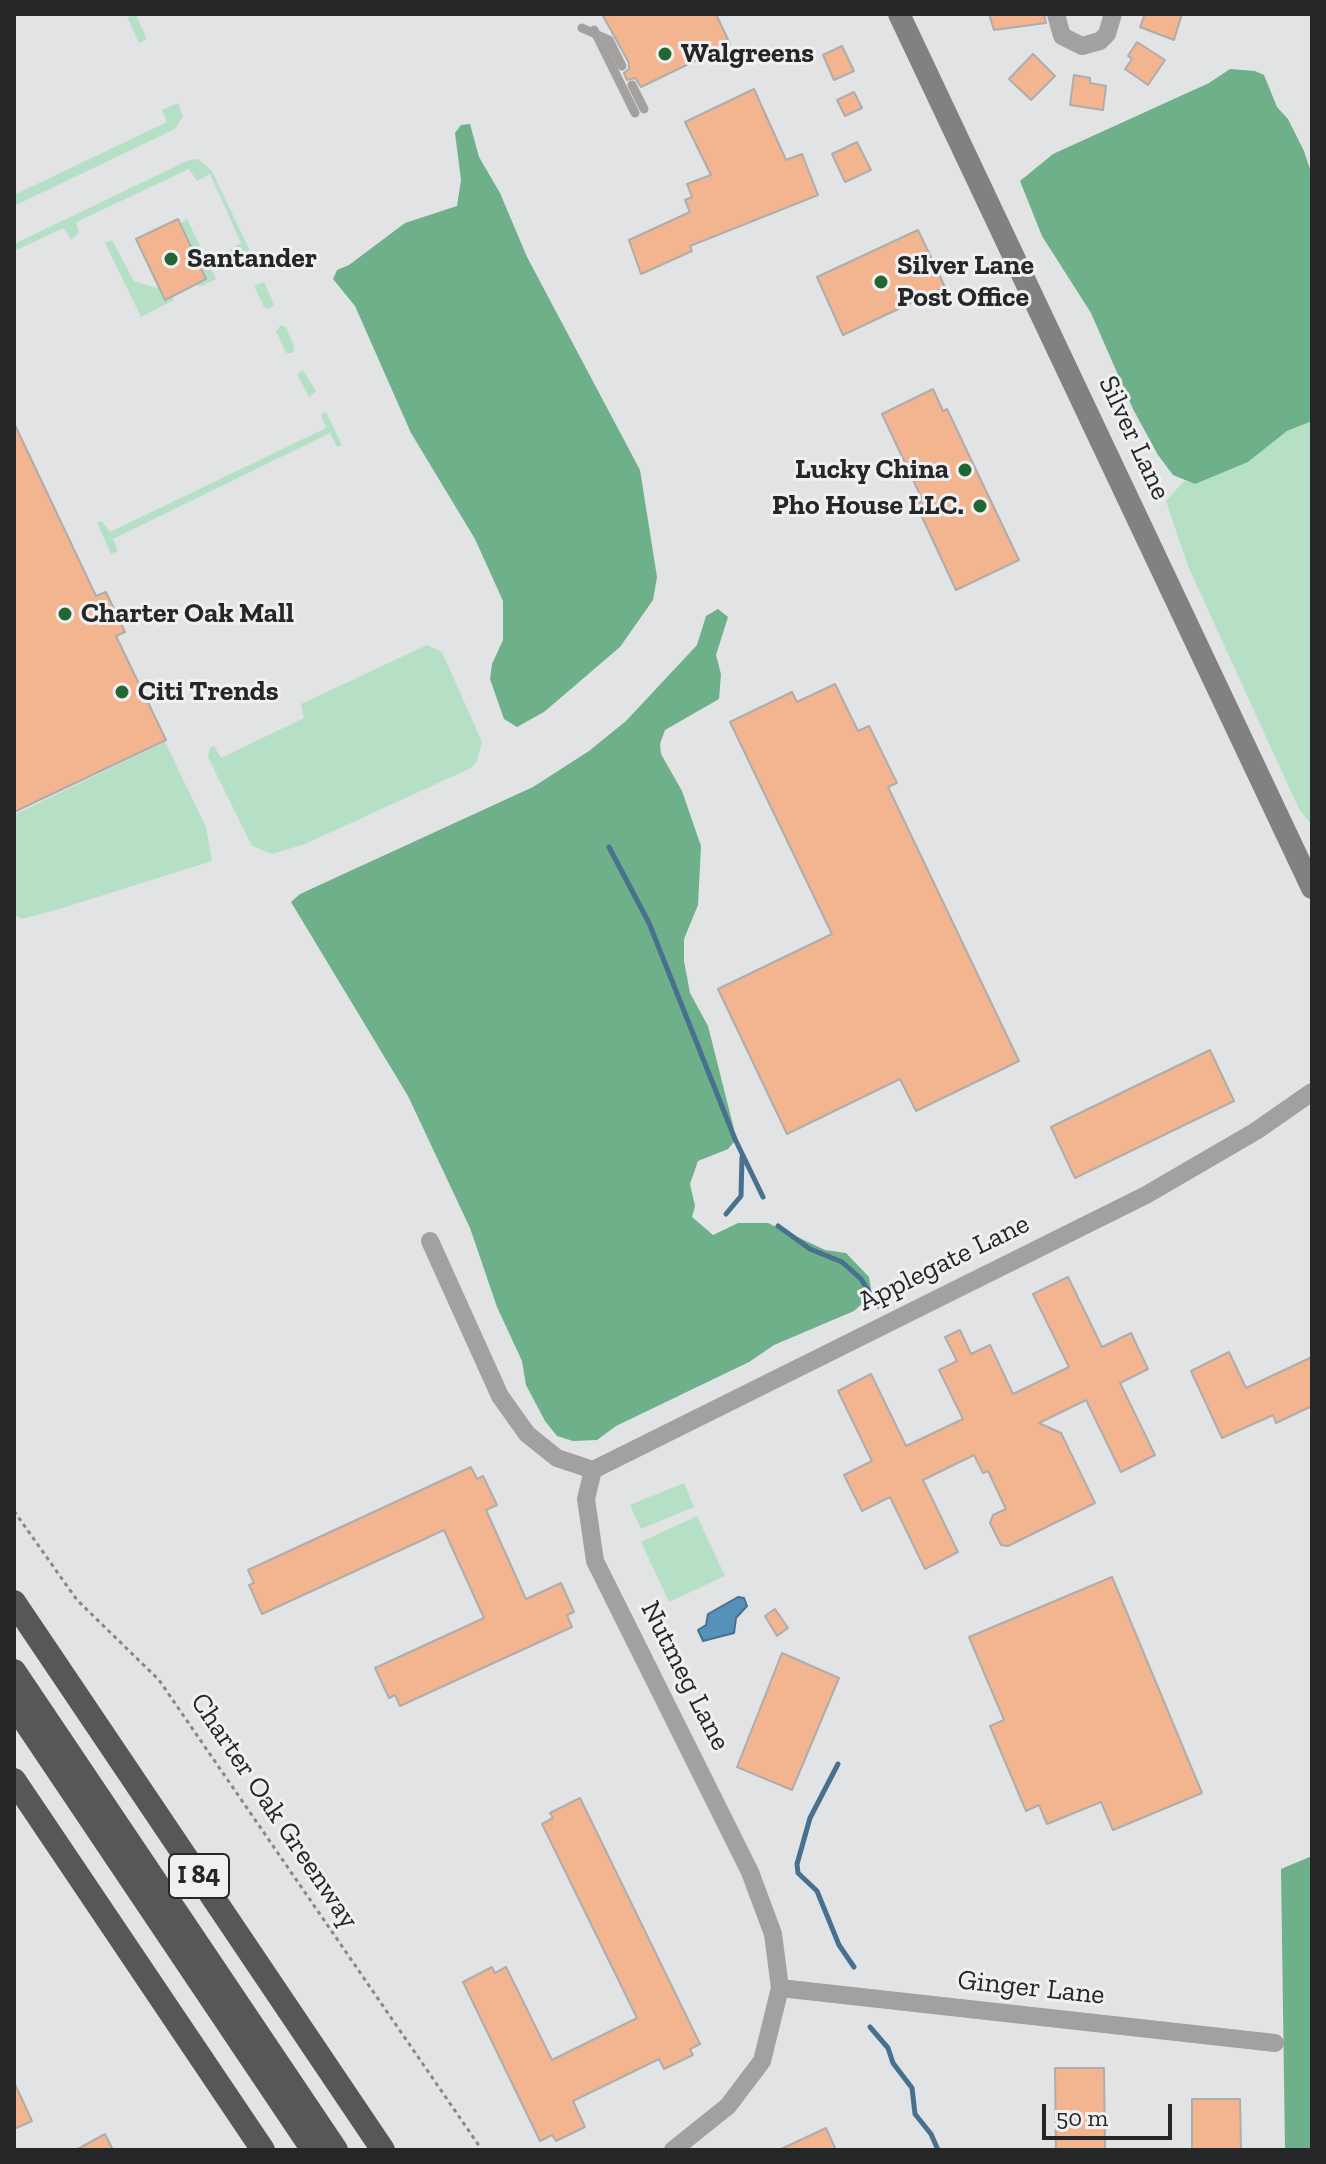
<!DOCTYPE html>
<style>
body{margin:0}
#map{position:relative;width:1326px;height:2164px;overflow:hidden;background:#e2e3e5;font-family:"Zilla Slab",serif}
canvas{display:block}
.frame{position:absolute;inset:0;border:16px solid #252627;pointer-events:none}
.scale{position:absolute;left:1042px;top:2104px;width:130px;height:36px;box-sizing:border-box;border:4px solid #252627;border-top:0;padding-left:10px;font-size:24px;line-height:28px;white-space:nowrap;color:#252627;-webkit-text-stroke:6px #f0f0f3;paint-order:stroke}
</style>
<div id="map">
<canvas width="1326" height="2164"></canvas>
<div class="frame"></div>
<div class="scale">50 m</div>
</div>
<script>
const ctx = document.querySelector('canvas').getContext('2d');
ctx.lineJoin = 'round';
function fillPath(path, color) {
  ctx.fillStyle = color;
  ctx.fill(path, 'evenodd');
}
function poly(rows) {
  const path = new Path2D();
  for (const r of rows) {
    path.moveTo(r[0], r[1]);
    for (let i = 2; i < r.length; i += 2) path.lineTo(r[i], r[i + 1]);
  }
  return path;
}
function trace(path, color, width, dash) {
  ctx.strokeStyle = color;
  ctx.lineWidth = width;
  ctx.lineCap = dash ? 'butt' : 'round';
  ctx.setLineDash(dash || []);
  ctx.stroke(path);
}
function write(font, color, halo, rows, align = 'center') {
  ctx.font = font + ' "Zilla Slab",serif';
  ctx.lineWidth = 6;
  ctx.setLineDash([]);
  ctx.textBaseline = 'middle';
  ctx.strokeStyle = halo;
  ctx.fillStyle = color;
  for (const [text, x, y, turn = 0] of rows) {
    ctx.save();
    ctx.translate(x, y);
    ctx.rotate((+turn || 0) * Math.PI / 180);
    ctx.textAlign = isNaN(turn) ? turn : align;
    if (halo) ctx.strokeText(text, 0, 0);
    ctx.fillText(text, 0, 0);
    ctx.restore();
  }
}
fillPath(poly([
 [136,15,147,39,139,43,127,17],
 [178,103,183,116,175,129,14,206,14,195,167,122,162,110],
 [198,159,212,171,249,249,248,261,238,268,229,250,241,243,210,174,197,181,189,169,76,222,79,233,71,240,64,228,14,251,14,244,189,160],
 [187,219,216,279,202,286,195,285,206,279,180,224],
 [112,240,134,281,160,289,165,300,173,296,174,300,141,317,105,243],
 [264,282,274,304,270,309,264,307,254,286],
 [281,325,286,327,294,346,293,353,286,353,276,331],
 [303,370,316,391,309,397,297,374],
 [326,412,342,445,337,447,330,433,113,539,118,551,111,554,97,523,102,521,110,532,326,428,321,415],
 [1312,421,1312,826,1298,807,1188,566,1166,501,1184,481,1195,483,1248,462,1287,431],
 [427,645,442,652,482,742,477,761,471,768,305,844,272,854,252,846,208,757,210,748,214,746,221,758,304,718,301,704],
 [165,742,206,827,212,861,56,910,21,919,14,914,14,815],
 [684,1483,694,1507,641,1529,630,1505],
 [697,1516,725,1576,669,1602,641,1542]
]), '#b5e0c6');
fillPath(poly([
 [1230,69,1255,71,1264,75,1277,107,1288,119,1304,151,1312,175,1312,421,1287,431,1248,462,1195,484,1173,475,1158,455,1133,409,1091,313,1042,236,1020,181,1053,154,1209,83],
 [470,124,479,157,500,193,527,257,640,470,657,577,653,600,620,647,544,712,517,727,504,719,490,679,492,664,503,640,503,601,475,539,411,433,355,306,333,279,337,270,349,265,405,223,457,206,461,180,455,133,461,125],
 [718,609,728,617,716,655,721,674,719,699,665,730,660,744,661,754,682,791,701,846,698,905,684,939,684,961,690,993,708,1026,734,1129,734,1142,728,1149,698,1161,690,1184,695,1206,692,1217,713,1235,738,1223,768,1223,825,1250,846,1253,869,1277,872,1295,854,1311,774,1345,749,1362,616,1426,597,1440,573,1441,557,1436,545,1421,526,1385,522,1361,497,1307,470,1228,408,1096,291,902,300,894,533,787,589,751,626,721,697,645,706,616],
 [1312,1856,1312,2150,1285,2150,1281,1869]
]), '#6eb08a');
const water = poly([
 [738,1597,744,1598,747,1606,736,1618,734,1633,703,1641,698,1630,706,1625,708,1614,738,1597]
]);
fillPath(water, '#5691ba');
trace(water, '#47718e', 2);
trace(poly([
 [609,847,649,923,735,1139,763,1197],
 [726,1214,741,1196,742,1157],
 [778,1226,810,1249,842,1262,861,1279,878,1306],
 [838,1764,810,1818,797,1864,798,1873,817,1891,839,1945,854,1967],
 [870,2027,888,2048,893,2063,912,2088,915,2114,931,2134,938,2150]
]), '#47718e', 5);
const building = poly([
 [602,14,716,14,730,44,641,87,635,78,627,80,624,73,629,69,629,63,602,14],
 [989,14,1044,14,1046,23,994,30,989,14],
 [1145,14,1182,14,1174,40,1140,27,1145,14],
 [1137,42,1165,60,1148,85,1125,69,1132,59,1128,56,1137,42],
 [842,46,854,71,834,80,823,55,842,46],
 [1033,54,1055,76,1031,100,1009,79,1033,54],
 [1074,75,1090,78,1090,83,1106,86,1103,110,1070,105,1074,75],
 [754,89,786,160,802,154,818,195,690,246,692,251,641,274,629,240,690,212,685,200,692,197,687,184,711,175,685,122,754,89],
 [854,92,862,108,845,116,837,100,854,92],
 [857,142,871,170,845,182,832,154,857,142],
 [178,219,206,279,165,300,136,239,178,219],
 [918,230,945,287,843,335,817,277,918,230],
 [933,389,943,411,947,409,1019,560,956,590,916,504,923,501,882,414,933,389],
 [14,423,96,596,106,592,125,632,116,636,166,740,14,812,14,423],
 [835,684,858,731,869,726,897,783,888,787,1019,1061,916,1111,900,1079,787,1134,718,989,832,934,730,722,792,692,797,702,835,684],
 [1210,1050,1234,1101,1075,1178,1051,1127,1210,1050],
 [1068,1277,1102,1347,1131,1333,1148,1369,1120,1383,1155,1455,1121,1472,1086,1400,1039,1423,1061,1433,1095,1503,1008,1546,1001,1545,990,1523,993,1515,1006,1509,988,1471,983,1473,974,1455,923,1480,958,1552,925,1569,890,1497,862,1511,844,1475,872,1461,838,1391,871,1374,906,1446,963,1419,939,1370,957,1361,945,1337,960,1330,971,1354,990,1345,1013,1394,1069,1367,1033,1294,1068,1277],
 [1229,1352,1246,1388,1312,1357,1312,1406,1276,1423,1273,1415,1222,1438,1191,1371,1229,1352],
 [471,1467,477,1479,483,1476,497,1505,486,1510,526,1599,561,1583,574,1612,567,1615,572,1627,400,1706,395,1695,389,1698,375,1668,484,1618,444,1530,262,1614,249,1585,254,1583,248,1570,471,1467],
 [1112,1577,1202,1793,1113,1830,1101,1802,1047,1824,1039,1805,1026,1811,990,1726,1004,1720,969,1637,1112,1577],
 [775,1609,788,1628,777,1636,765,1616,775,1609],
 [782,1653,839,1678,792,1790,737,1767,782,1653],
 [580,1798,700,2044,690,2049,693,2055,664,2069,659,2059,573,2101,585,2127,556,2141,552,2135,540,2141,463,1982,492,1967,495,1973,506,1967,552,2060,637,2018,542,1824,553,1818,550,1813,580,1798],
 [1055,2068,1104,2068,1105,2150,1056,2150,1055,2068],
 [14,2082,32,2121,14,2129,14,2082],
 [1192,2099,1240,2099,1241,2150,1192,2150,1192,2099],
 [826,2128,836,2150,779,2150,826,2128],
 [105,2134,113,2150,76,2150,105,2134]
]);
fillPath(building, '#f3b590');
trace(building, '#afadab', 2);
trace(poly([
 [14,1511,77,1600,159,1680,482,2150]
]), '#878889', 3, [4, 4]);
trace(poly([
 [582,28,609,40,622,66],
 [594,30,635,113],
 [632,85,644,109]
]), '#a2a1a0', 9);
trace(poly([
 [1056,14,1062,36,1082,46,1100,41,1107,34,1113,14],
 [430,1241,500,1396,527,1434,557,1458,593,1470],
 [593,1470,1146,1195,1256,1131,1312,1092],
 [593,1470,586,1499,595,1561,750,1872,773,1934,780,1988,762,2061,728,2106,673,2150],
 [780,1988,1275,2043]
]), '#a2a1a0', 18);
trace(poly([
 [899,14,1312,888]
]), '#828180', 22);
trace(poly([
 [14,1602,383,2150],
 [14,1671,336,2150],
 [14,1705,313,2150],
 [14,1780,263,2150]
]), '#595756', 24);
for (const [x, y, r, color] of [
 [665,54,8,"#226733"],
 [171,259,8,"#226733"],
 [881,282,8,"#226733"],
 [965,470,8,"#226733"],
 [980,506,8,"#226733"],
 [65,614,8,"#226733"],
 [122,692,8,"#226733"]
]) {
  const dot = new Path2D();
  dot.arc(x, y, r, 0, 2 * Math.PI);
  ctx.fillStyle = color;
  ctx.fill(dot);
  trace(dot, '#f0f0f3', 3);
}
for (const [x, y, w] of [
 [199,1876,60]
]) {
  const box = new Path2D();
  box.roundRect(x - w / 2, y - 22, w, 44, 6);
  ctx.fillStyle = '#f0f0f3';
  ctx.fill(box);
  trace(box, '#252627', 2);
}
write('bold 26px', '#252627', null, [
 ["I 84",199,1876]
]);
write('bold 28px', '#252627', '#f0f0f3', [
 ["Walgreens",681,54],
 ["Santander",187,259],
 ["Silver Lane",897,266],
 ["Post Office",897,298],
 ["Lucky China",949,470,"right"],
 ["Pho House LLC.",964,506,"right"],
 ["Charter Oak Mall",81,614],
 ["Citi Trends",138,692]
], 'left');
write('28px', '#252627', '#f0f0f3', [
 ["Silver Lane",1134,438,65],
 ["Applegate Lane",944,1263,-26],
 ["Nutmeg Lane",685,1676,63],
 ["Charter Oak Greenway",274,1811,56],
 ["Ginger Lane",1031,1988,6]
]);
</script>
